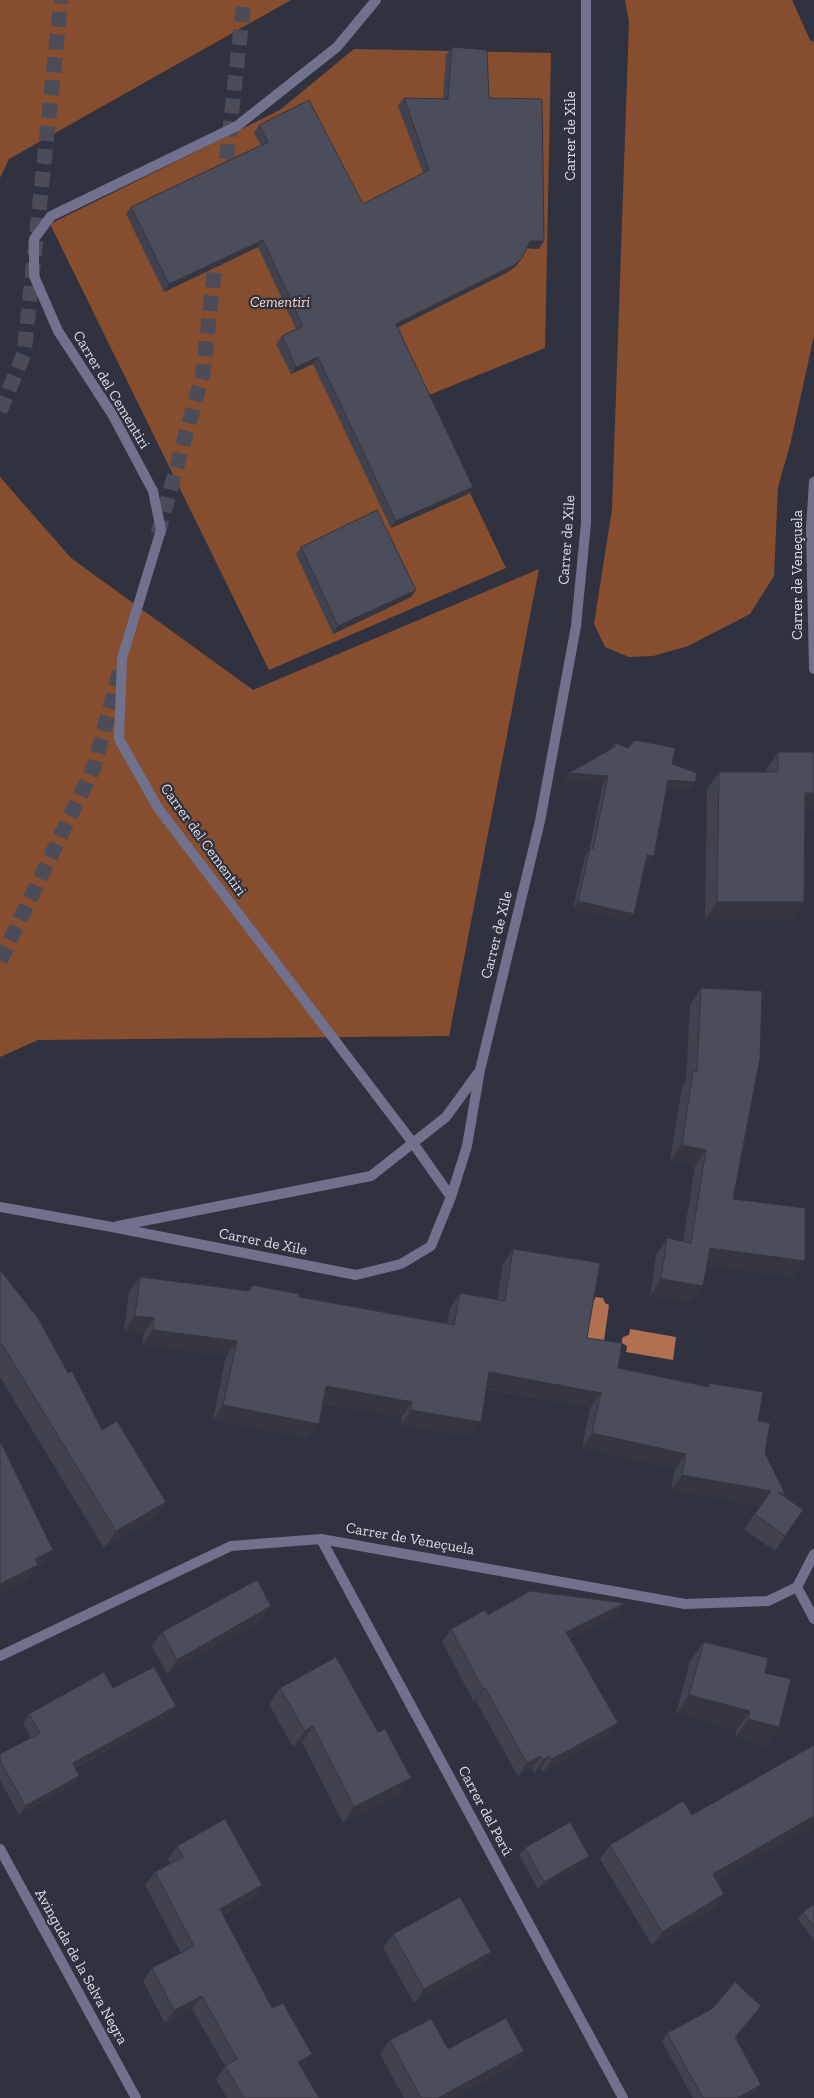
<!DOCTYPE html>
<meta charset="utf-8">
<style>
body{margin:0}
canvas{display:block;background:#31323f}
</style>
<canvas width="814" height="2098"></canvas>
<script>
const ctx = document.querySelector('canvas').getContext('2d');
ctx.lineJoin = 'round';
function fillPath(path, color) {
  ctx.fillStyle = color;
  ctx.fill(path, 'evenodd');
}
function poly(rows) {
  const path = new Path2D();
  for (const r of rows) {
    path.moveTo(r[0], r[1]);
    for (let i = 2; i < r.length; i += 2) path.lineTo(r[i], r[i + 1]);
  }
  return path;
}
function trace(path, color, width, dash) {
  ctx.strokeStyle = color;
  ctx.lineWidth = width;
  ctx.lineCap = dash ? 'butt' : 'round';
  ctx.setLineDash(dash || []);
  ctx.stroke(path);
}
function write(font, color, halo, rows, align = 'center') {
  ctx.font = font + ' "Zilla Slab",serif';
  ctx.lineWidth = 4.5;
  ctx.setLineDash([]);
  ctx.textBaseline = 'middle';
  ctx.strokeStyle = halo;
  ctx.fillStyle = color;
  for (const [text, x, y, turn = 0] of rows) {
    ctx.save();
    ctx.translate(x, y);
    ctx.rotate((+turn || 0) * Math.PI / 180);
    ctx.textAlign = isNaN(turn) ? turn : align;
    if (halo) ctx.strokeText(text, 0, 0);
    ctx.fillText(text, 0, 0);
    ctx.restore();
  }
}
fillPath(poly([
 [0,0,291,0,9,159,0,178],
 [625,0,792,0,810,40,814,42,814,336,790,445,778,487,774,576,750,614,688,646,653,656,629,657,605,647,594,624,612,509,629,22],
 [354,49,551,53,545,348,424,397,506,568,269,670,50,224,280,110],
 [0,477,71,558,253,690,539,569,449,1036,38,1040,0,1057]
]), '#864d2e');
fillPath(poly([
 [596,1297,603,1298,605,1303,609,1305,603,1348,581,1345,593,1302],
 [630,1329,676,1337,673,1360,626,1352,627,1346,622,1343,622,1339,623,1337,629,1335]
]), '#b17150');
trace(poly([
 [224,182,244,0],
 [0,411,24,354,61,0],
 [158,534,203,373,217,247],
 [0,961,94,767,121,667]
]), '#4b4c58', 15, [15, 8]);
trace(poly([
 [376,0,337,47,237,126,51,216,34,239,34,276,58,331,112,414,153,491,161,530,122,658,119,739,158,808,413,1143,451,1197],
 [814,482,811,528,814,669],
 [0,1207,112,1227,356,1275,401,1264,431,1246,451,1197,467,1146,480,1070,540,821,576,626,586,523,586,0],
 [118,1226,371,1176,446,1117,478,1073],
 [321,1539,623,2098],
 [797,1587,814,1619],
 [0,1656,231,1546,321,1539,685,1604,768,1601,797,1587,814,1554],
 [0,1849,136,2098]
]), '#6f718d', 10);
fillPath(poly([
 [452,47,489,98,539,249,526,248,516,266,508,272,397,328,468,494,391,528,313,364,291,374,276,344,282,336,296,329,258,247,164,292,126,214,131,207,261,145,254,133,259,125,363,204,423,173,398,106,404,98,443,99,446,55],
 [301,547,411,597,333,634,296,554],
 [615,743,672,764,690,790,667,788,648,864,645,863,628,921,573,909,585,856,589,850,603,783,564,781,569,773,612,748],
 [778,752,805,810,804,902,792,920,705,919,707,789,719,772,766,772,766,770],
 [701,988,733,1199,793,1277,707,1266,692,1302,650,1296,656,1255,667,1238,683,1241,695,1166,670,1161,682,1087,686,1081,690,1005],
 [513,1249,587,1338,618,1368,707,1387,709,1383,758,1421,765,1453,785,1494,783,1496,803,1510,775,1551,744,1529,760,1506,671,1490,675,1469,582,1448,590,1408,486,1389,470,1437,401,1425,402,1417,323,1403,308,1439,213,1420,226,1356,142,1345,144,1333,124,1331,129,1292,140,1277,248,1291,252,1285,299,1297,447,1323,450,1308,460,1293,497,1300,503,1264],
 [0,1270,68,1373,102,1430,166,1502,154,1518,104,1548,0,1377],
 [625,1603,616,1616,570,1638,609,1735,543,1772,540,1769,534,1773,532,1768,518,1776,476,1701,474,1702,442,1642,451,1629,488,1615],
 [262,1620,167,1674,152,1646,162,1632],
 [704,1642,765,1673,779,1727,765,1746,735,1738,737,1730,676,1714,690,1661],
 [113,1688,170,1715,75,1768,79,1776,73,1785,19,1815,0,1780,0,1754,31,1738,23,1723,29,1714],
 [280,1688,378,1732,399,1795,343,1823,302,1742,293,1747,269,1704],
 [814,1745,814,1820,809,1828,716,1881,724,1894,715,1908,652,1945,600,1859,610,1845,692,1815],
 [177,1846,262,1885,252,1898,223,1915,272,2008,312,2054,301,2068,319,2098,227,2098,216,2079,225,2066,192,2009,165,2023,143,1981,152,1968,181,1953,145,1885,155,1872,170,1864,168,1859],
 [525,1848,589,1856,584,1863,538,1889,519,1855],
 [814,1904,814,1941,798,1919,803,1912],
 [393,1934,481,1966,414,2003,383,1948],
 [761,2006,756,2013,736,2037,761,2085,756,2092,745,2098,693,2098,662,2041,667,2033],
 [390,2040,448,2049,524,2051,514,2065,454,2098,404,2098,380,2054]
]), '#41424e');
fillPath(poly([
 [263,240,258,247,164,292,169,284],
 [530,241,544,241,539,249,525,248],
 [522,258,516,266,508,272,390,331,396,324],
 [318,357,313,364,291,374,296,367],
 [473,487,468,494,391,528,396,521],
 [416,590,411,597,333,634,338,626],
 [569,773,608,776,603,783,564,781],
 [668,780,695,782,690,790,663,788],
 [805,793,814,793,814,810,793,810],
 [647,855,654,856,648,864,642,862],
 [578,901,634,914,628,921,573,909],
 [717,902,804,902,792,920,705,919],
 [682,1145,706,1150,695,1166,670,1161],
 [710,1248,805,1261,793,1277,698,1265],
 [661,1279,703,1286,692,1302,650,1296],
 [135,1316,154,1318,144,1333,124,1331],
 [153,1330,237,1341,226,1356,142,1345],
 [489,1372,601,1393,590,1408,479,1387],
 [326,1386,412,1402,402,1417,315,1401],
 [223,1405,319,1424,308,1439,213,1420],
 [411,1410,481,1422,470,1437,401,1425],
 [592,1433,686,1454,675,1469,582,1448],
 [682,1475,771,1491,761,1506,671,1490],
 [166,1502,154,1518,104,1548,116,1531],
 [53,1550,43,1564,36,1568,28,1579,0,1593,0,1584,35,1559],
 [625,1603,616,1616,557,1644,566,1632],
 [271,1606,262,1620,167,1674,177,1660],
 [485,1688,476,1701,474,1702,483,1689],
 [689,1695,750,1711,737,1730,676,1714],
 [176,1706,170,1715,66,1772,73,1763],
 [748,1719,779,1727,765,1746,735,1738],
 [618,1723,609,1735,543,1772,552,1759],
 [313,1726,302,1742,293,1747,305,1731],
 [541,1756,532,1768,518,1776,527,1763],
 [549,1756,540,1769,534,1773,543,1760],
 [79,1776,73,1785,19,1815,25,1806],
 [411,1778,399,1795,343,1823,354,1807],
 [814,1816,814,1820,809,1828,703,1888,713,1874],
 [589,1856,584,1863,538,1889,544,1882],
 [262,1885,252,1898,210,1922,220,1909],
 [724,1894,715,1908,652,1945,662,1932],
 [491,1952,481,1966,414,2003,424,1989],
 [202,1996,192,2009,165,2023,174,2010],
 [761,2006,756,2013,730,2044,735,2037],
 [524,2051,514,2065,454,2098,438,2098],
 [312,2054,303,2067,289,2075,298,2062],
 [761,2085,756,2092,745,2098,737,2098]
]), '#353640');
const building = poly([
 [452,47,487,50,489,98,542,99,544,241,530,241,522,258,514,265,396,324,473,487,396,521,318,357,296,367,282,336,303,326,263,240,169,284,131,207,268,142,259,125,309,100,363,204,429,170,404,98,448,99,452,47],
 [377,510,416,590,338,626,301,547,377,510],
 [635,740,675,748,672,764,697,773,695,782,668,780,654,856,647,855,634,914,578,901,590,848,593,849,608,776,569,773,615,747,615,743,628,748,635,740],
 [778,752,814,752,814,793,805,793,804,902,717,902,719,772,778,772,778,752],
 [701,988,762,991,760,1058,733,1199,805,1208,805,1261,710,1248,703,1286,661,1279,667,1238,691,1243,706,1150,682,1145,693,1071,697,1072,701,988],
 [513,1249,600,1263,587,1338,622,1343,618,1368,709,1387,709,1383,763,1392,758,1421,770,1423,765,1453,785,1494,778,1492,803,1510,785,1536,755,1514,771,1491,682,1475,686,1454,592,1433,601,1393,489,1372,481,1422,411,1410,412,1402,326,1386,319,1424,223,1405,237,1341,153,1330,154,1318,135,1316,140,1277,250,1291,252,1285,299,1294,299,1297,454,1325,460,1293,505,1301,513,1249],
 [0,1270,38,1318,68,1373,72,1371,102,1430,117,1421,166,1502,116,1531,2,1344,0,1345,0,1270],
 [0,1441,53,1550,35,1559,38,1565,0,1584,0,1441],
 [257,1580,271,1606,177,1660,162,1632,257,1580],
 [530,1591,625,1603,566,1632,618,1723,552,1759,549,1756,543,1760,541,1756,527,1763,485,1688,483,1689,451,1629,485,1610,488,1615,530,1591],
 [704,1642,768,1658,765,1673,791,1679,779,1727,748,1719,750,1711,689,1695,704,1642],
 [336,1657,378,1732,385,1729,411,1778,354,1807,313,1726,305,1731,280,1688,336,1657],
 [154,1667,176,1706,73,1763,79,1776,25,1806,0,1760,0,1754,40,1733,29,1714,104,1672,113,1688,154,1667],
 [814,1745,814,1816,713,1874,724,1894,662,1932,610,1845,683,1801,692,1815,814,1745],
 [225,1819,262,1885,220,1909,272,2008,283,2003,312,2054,298,2062,319,2098,244,2098,225,2066,237,2059,202,1996,174,2010,152,1968,194,1946,155,1872,183,1857,177,1846,225,1819],
 [570,1822,589,1856,544,1882,525,1848,570,1822],
 [460,1897,491,1952,424,1989,393,1934,460,1897],
 [814,1904,814,1927,803,1912,814,1904],
 [735,1982,761,2006,735,2037,761,2085,737,2098,703,2098,667,2033,712,2009,735,1982],
 [506,2018,524,2051,438,2098,421,2098,390,2040,431,2019,448,2049,506,2018]
]);
fillPath(building, '#4c4d5b');
trace(building, '#353640', 1);
write('15px', '#dcdde6', '#31323f', [
 ["Carrer de Xile",571,136,-90],
 ["Carrer del Cementiri",111,390,59],
 ["Carrer de Xile",567,540,-86],
 ["Carrer de Veneçuela",798,575,-90],
 ["Carrer del Cementiri",203,840,54],
 ["Carrer de Xile",497,935,-76],
 ["Carrer de Xile",263,1242,11],
 ["Carrer de Veneçuela",410,1539,10],
 ["Carrer del Perú",485,1811,62],
 ["Avinguda de la Selva Negra",81,1967,61]
]);
write('italic 15px', '#fdd7c4', '#31323f', [
 ["Cementiri",280,303]
]);
</script>
